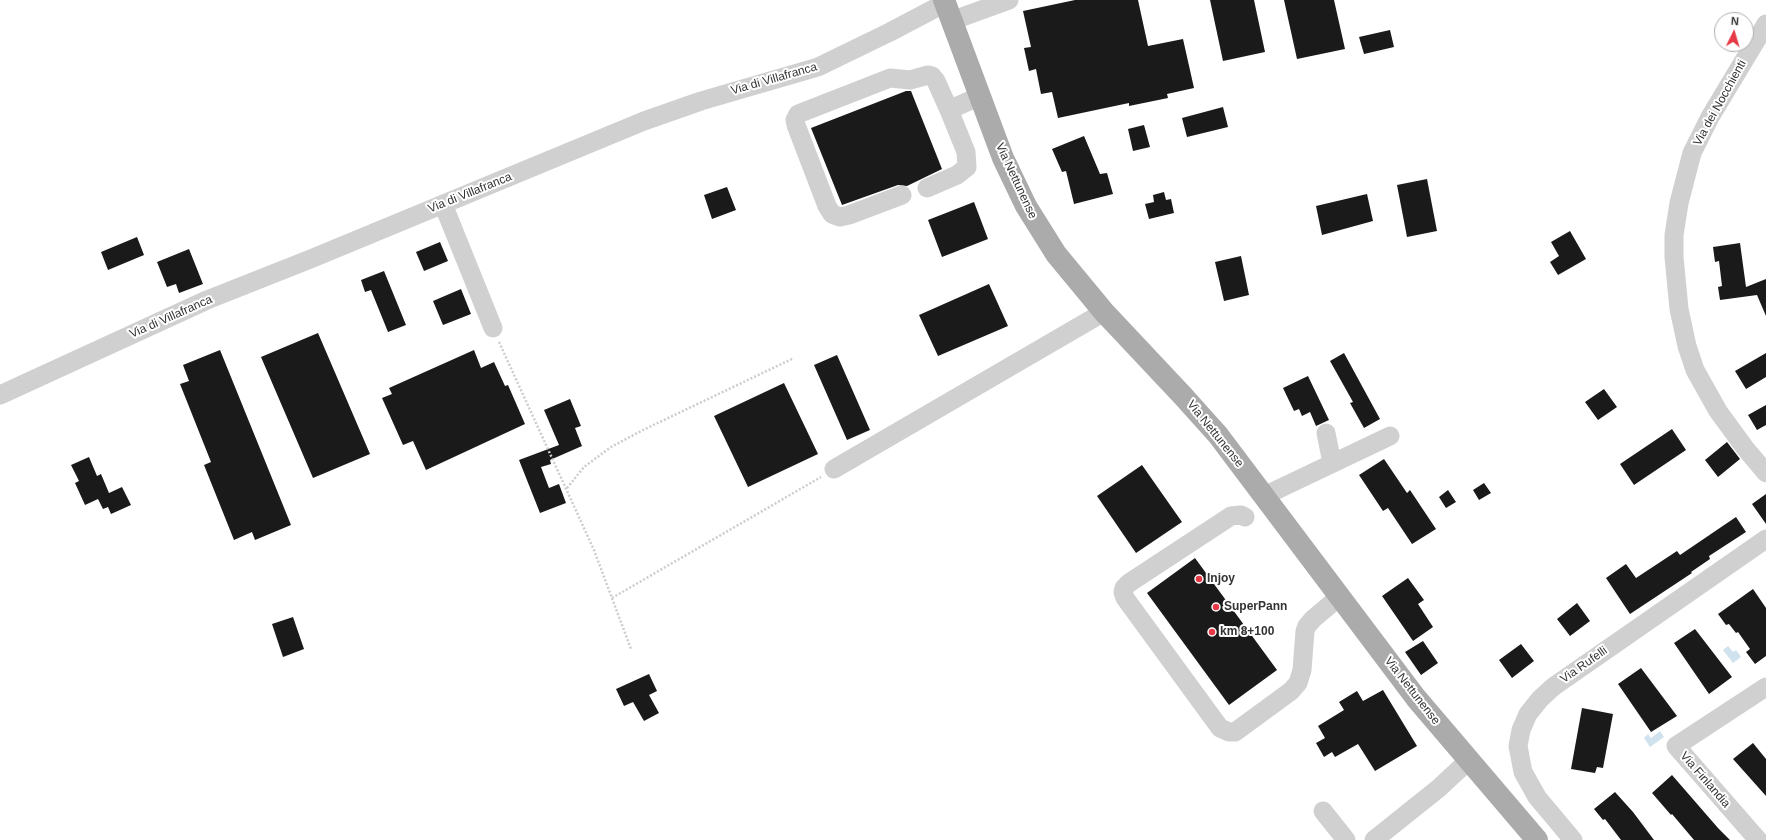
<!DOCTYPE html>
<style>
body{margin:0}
#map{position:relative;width:1766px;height:840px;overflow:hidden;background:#fff;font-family:Helvetica,sans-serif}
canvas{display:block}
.north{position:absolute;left:1714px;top:12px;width:40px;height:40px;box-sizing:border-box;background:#fff;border:1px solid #adadad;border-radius:50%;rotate:5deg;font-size:11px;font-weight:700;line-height:16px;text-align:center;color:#333}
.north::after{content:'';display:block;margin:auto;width:14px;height:18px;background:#e63946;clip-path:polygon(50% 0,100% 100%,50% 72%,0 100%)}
</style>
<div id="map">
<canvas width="1766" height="840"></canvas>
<div class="north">N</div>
</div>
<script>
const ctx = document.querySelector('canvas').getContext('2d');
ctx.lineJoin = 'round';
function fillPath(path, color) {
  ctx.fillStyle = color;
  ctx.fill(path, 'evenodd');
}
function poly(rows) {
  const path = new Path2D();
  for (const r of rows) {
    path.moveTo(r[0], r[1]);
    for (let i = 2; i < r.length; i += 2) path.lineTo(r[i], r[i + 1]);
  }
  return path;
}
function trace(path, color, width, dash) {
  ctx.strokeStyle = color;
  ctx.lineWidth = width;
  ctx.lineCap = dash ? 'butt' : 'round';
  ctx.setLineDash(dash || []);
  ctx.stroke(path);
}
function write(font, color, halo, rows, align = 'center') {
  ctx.font = font + ' Helvetica,sans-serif';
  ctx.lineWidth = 4;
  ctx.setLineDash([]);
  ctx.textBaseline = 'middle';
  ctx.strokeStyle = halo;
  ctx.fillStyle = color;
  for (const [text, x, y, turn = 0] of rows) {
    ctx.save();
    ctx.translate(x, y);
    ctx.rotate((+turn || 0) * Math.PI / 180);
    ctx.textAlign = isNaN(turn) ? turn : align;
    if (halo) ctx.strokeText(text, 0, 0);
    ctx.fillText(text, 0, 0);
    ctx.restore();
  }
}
fillPath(poly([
 [1728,646,1733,652,1736,650,1741,657,1733,663,1723,650],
 [1660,731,1664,737,1650,747,1644,738,1648,734,1651,738]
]), '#cfe2ee');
fillPath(poly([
 [1075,0,1138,0,1148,46,1183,39,1194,88,1167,94,1168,98,1129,106,1129,103,1058,118,1052,92,1041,94,1036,69,1029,71,1024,48,1031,47,1023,11],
 [1210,0,1254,0,1265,52,1223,61],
 [1284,0,1334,0,1345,49,1297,59],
 [1390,30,1394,47,1364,54,1359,37],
 [906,91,911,91,942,169,907,186,898,185,842,205,811,128],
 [1223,107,1228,127,1187,137,1182,118],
 [1144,125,1150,147,1133,151,1128,129],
 [1084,136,1100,174,1107,173,1113,194,1074,204,1066,171,1062,172,1052,149],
 [1427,179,1437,231,1407,237,1397,185],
 [727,187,736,210,712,219,704,195],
 [1164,192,1166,200,1171,199,1174,213,1149,219,1145,204,1154,202,1153,195],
 [1367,194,1373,221,1322,235,1316,206],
 [974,202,988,239,942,257,928,220],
 [1570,231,1586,259,1558,275,1550,262,1559,256,1551,242],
 [137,237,144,255,108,270,101,252],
 [440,242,448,261,424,271,416,252],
 [1740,243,1746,287,1766,279,1766,316,1757,295,1720,300,1718,287,1722,286,1719,261,1715,262,1713,247],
 [189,249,203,284,179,293,176,284,167,287,157,262],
 [1241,256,1249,295,1224,301,1215,262],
 [384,271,406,325,388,332,371,290,365,292,361,280],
 [989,284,1008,326,938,356,919,315],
 [461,289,471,314,443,325,433,301],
 [318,333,370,454,313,478,261,357],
 [220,350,291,525,255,540,252,532,234,540,204,465,211,462,180,384,189,381,183,365],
 [474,350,481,368,494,362,505,386,508,385,525,424,426,470,413,441,403,445,382,398,392,394,389,388],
 [1344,353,1380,419,1364,428,1350,403,1353,402,1330,361],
 [1766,353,1766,377,1746,389,1735,371],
 [837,355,870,430,847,440,814,365],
 [1308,376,1329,420,1316,426,1310,412,1302,416,1299,409,1294,411,1283,388],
 [784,383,818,454,748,487,714,416],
 [1604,389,1617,407,1598,420,1585,402],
 [570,399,581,426,575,428,582,446,550,460,551,464,541,467,549,488,559,484,566,503,540,513,519,460,559,445,544,410],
 [1766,405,1766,425,1757,430,1748,415],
 [1672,429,1686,450,1634,485,1620,464],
 [1727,442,1740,459,1718,477,1705,460],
 [89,457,97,476,101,474,109,493,122,487,131,505,111,514,108,507,103,509,98,499,85,505,75,483,79,481,71,465],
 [1384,459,1407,493,1410,490,1436,529,1412,544,1388,508,1383,511,1359,475],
 [1142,465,1182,522,1136,553,1097,496],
 [1484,483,1491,493,1479,500,1473,490],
 [1448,490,1456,502,1446,508,1439,497],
 [1766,494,1766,524,1752,504],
 [1736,517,1746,532,1709,556,1710,559,1691,572,1692,573,1630,614,1606,578,1626,564,1636,578,1677,551,1680,555],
 [1195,558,1277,670,1229,705,1147,593],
 [1408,578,1424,600,1418,604,1433,627,1413,641,1382,596],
 [1753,589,1766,608,1766,656,1755,664,1746,652,1750,649,1738,632,1736,633,1729,624,1726,625,1718,614],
 [1577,603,1590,621,1570,636,1557,619],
 [293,617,304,649,283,657,272,624],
 [1695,629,1732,677,1709,694,1674,643],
 [1423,641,1438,663,1421,675,1405,652],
 [1521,644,1534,661,1512,678,1499,660],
 [1641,668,1677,716,1651,732,1618,684],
 [649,674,657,691,649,695,659,713,644,721,633,702,624,706,616,689],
 [1383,690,1417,746,1375,771,1358,744,1335,757,1332,752,1324,757,1316,743,1325,738,1318,726,1344,710,1339,702,1357,691,1363,701],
 [1582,708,1613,714,1603,768,1597,767,1595,773,1571,769],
 [1753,743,1766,759,1766,796,1733,759],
 [1672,775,1718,828,1730,840,1694,840,1672,814,1671,815,1652,793],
 [1615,792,1633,812,1654,840,1621,840,1605,819,1603,820,1594,809]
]), '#1a1a1a');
trace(poly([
 [499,342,594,550,631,649],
 [567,488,584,467,611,447,643,430,794,358],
 [612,598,821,477]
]), '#cdcdcd', 2.5, [2, 2]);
trace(poly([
 [951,21,1009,0],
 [1766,24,1710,117,1692,153,1679,203,1674,235,1674,257,1679,309,1687,346,1695,370,1718,411,1745,448,1766,473],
 [927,188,957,175,967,167,966,152,949,110],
 [902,195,849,215,840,217,832,214,827,206,796,125,795,120,798,114,890,78,910,80,928,75,932,76,936,81,949,110,980,96],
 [443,204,493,328],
 [0,395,207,300,313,258,644,121,701,101,818,67,890,32,945,3],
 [1326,433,1332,463],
 [834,469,1104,312],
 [1264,496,1390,436],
 [1245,517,1241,515,1231,516,1129,583,1124,588,1123,592,1125,598,1220,728,1229,732,1235,732,1291,691,1298,683,1302,670,1305,631,1307,626,1313,619,1339,597],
 [1323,811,1346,840],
 [1374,840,1439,788,1469,760],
 [1573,840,1537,797,1523,772,1518,746,1521,730,1528,714,1540,699,1553,687,1766,539],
 [1758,840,1676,746,1766,687]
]), '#d0d0d0', 19);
trace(poly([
 [944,0,1003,158,1026,206,1056,254,1104,312,1183,396,1218,435,1416,698,1537,840]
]), '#ababab', 22);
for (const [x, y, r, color] of [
 [1199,579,4,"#e63946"],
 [1216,607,4,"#e63946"],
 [1212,632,4,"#e63946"]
]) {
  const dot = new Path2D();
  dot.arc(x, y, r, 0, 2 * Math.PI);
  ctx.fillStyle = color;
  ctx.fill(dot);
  trace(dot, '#fff', 1.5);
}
write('12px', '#333', '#fff', [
 ["Via di Villafranca",774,79,-16],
 ["Via dei Nocchienti",1720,103,-61],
 ["Via Nettunense",1016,181,65],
 ["Via di Villafranca",470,193,-22],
 ["Via di Villafranca",171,317,-24],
 ["Via Nettunense",1215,434,51],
 ["Via Rufelli",1584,665,-35],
 ["Via Nettunense",1412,691,52],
 ["Via Finlandia",1705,780,49]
]);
write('bold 12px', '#333', '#fff', [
 ["Injoy",1207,579],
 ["SuperPann",1224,607],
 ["km 8+100",1220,632]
], 'left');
</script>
